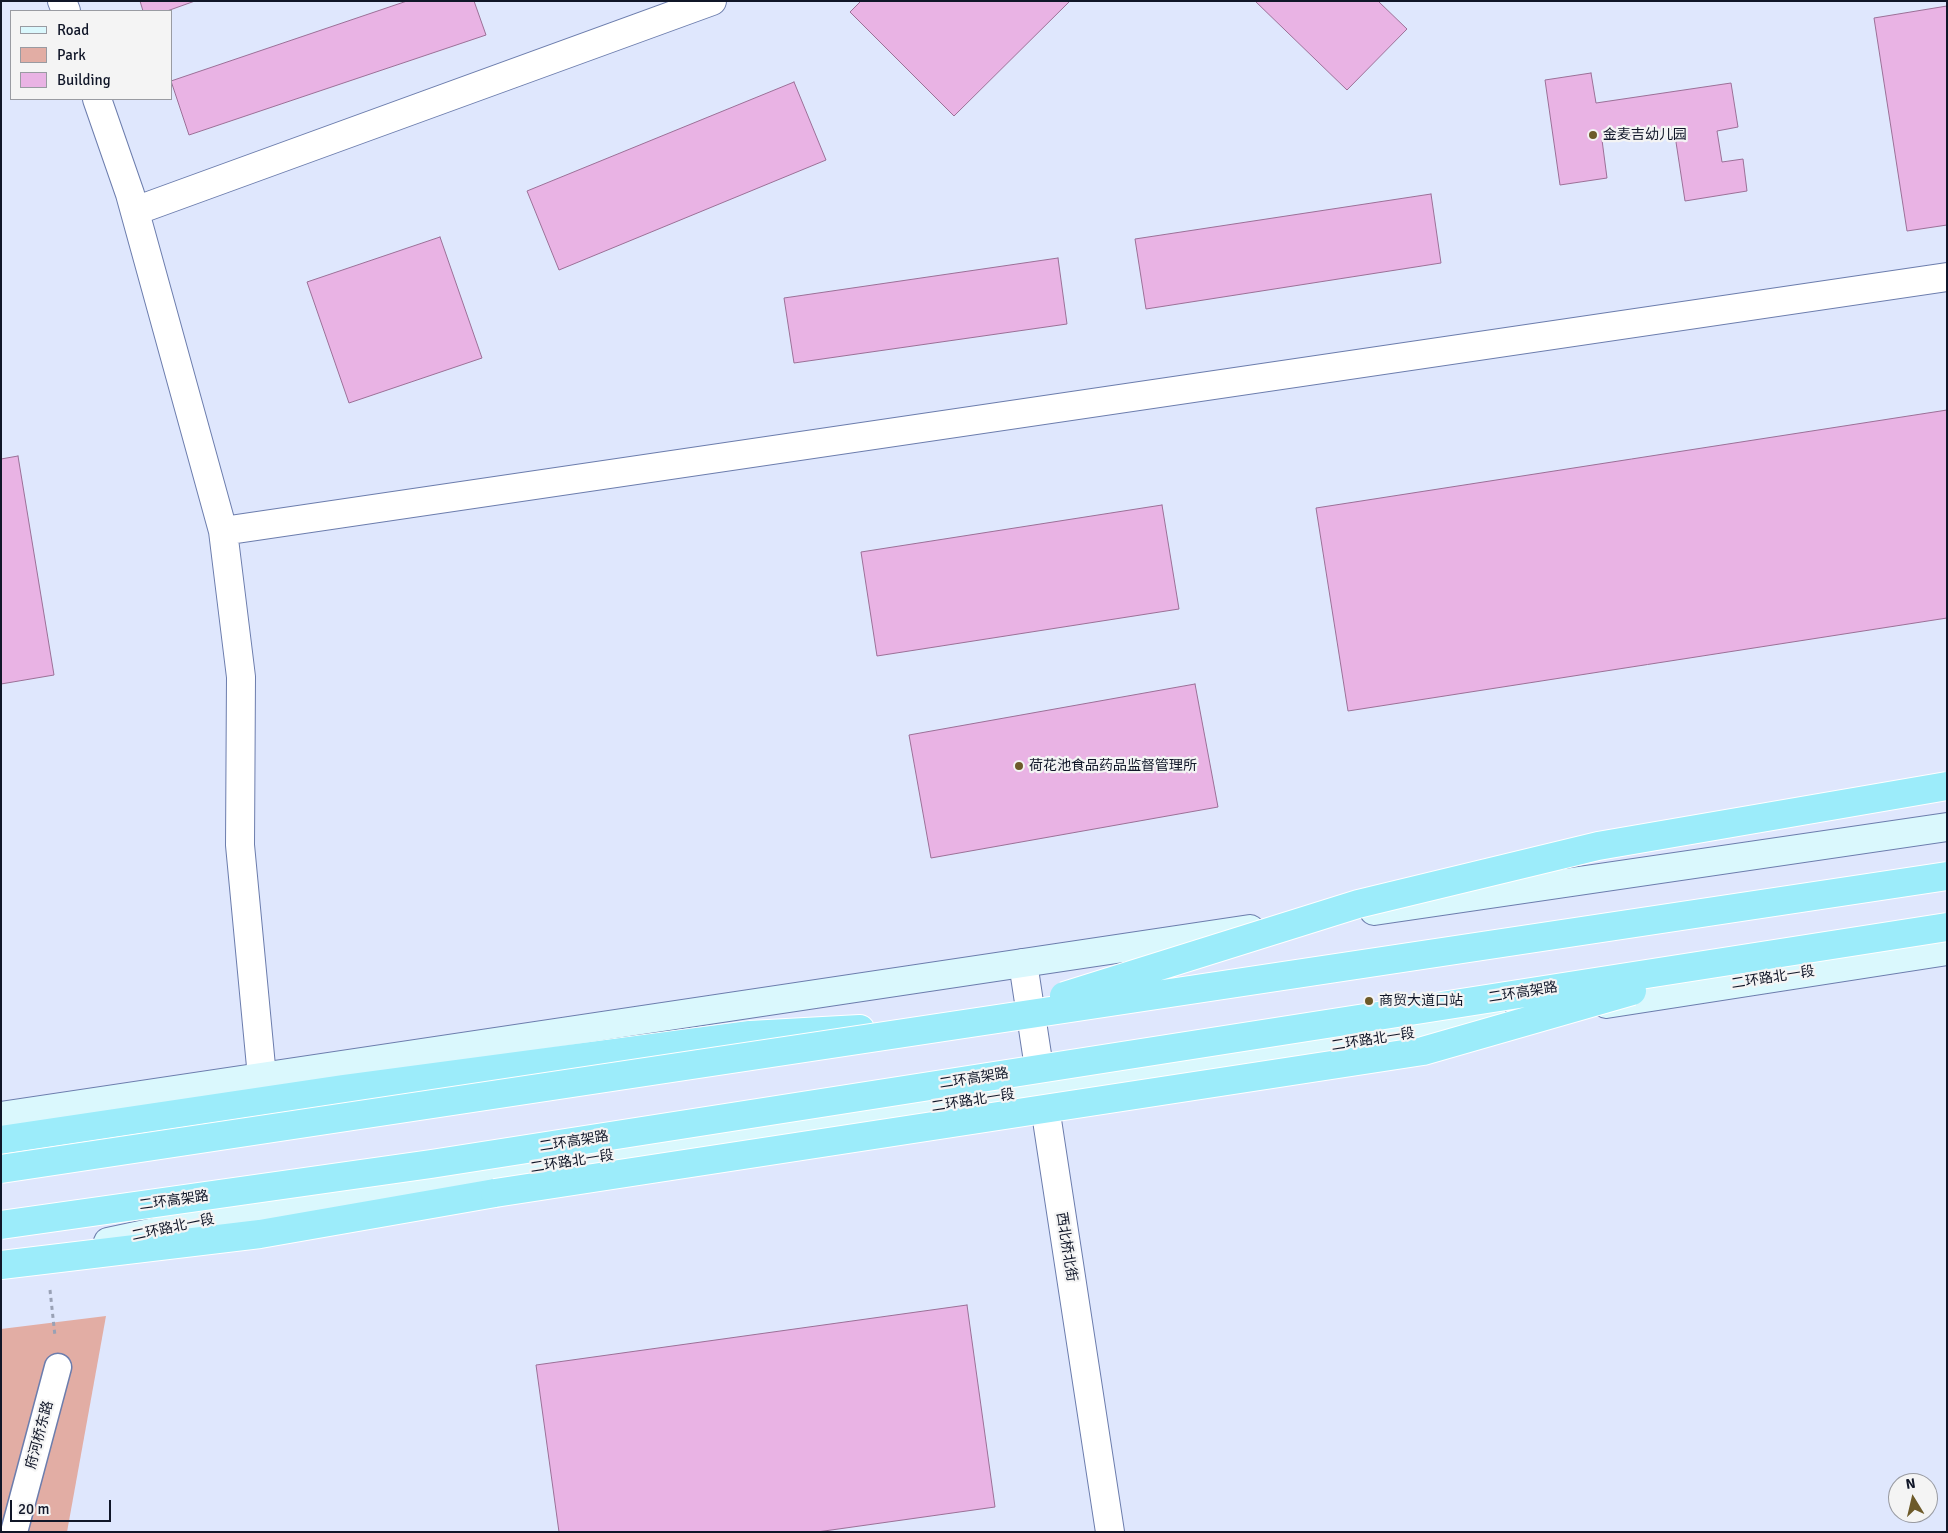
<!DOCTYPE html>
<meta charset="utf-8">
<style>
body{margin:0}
#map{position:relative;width:1948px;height:1533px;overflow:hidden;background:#dfe7fd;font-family:Signika,sans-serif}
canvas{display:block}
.frame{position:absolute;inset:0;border:2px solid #101628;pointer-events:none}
.legend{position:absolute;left:10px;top:10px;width:162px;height:90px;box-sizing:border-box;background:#f4f4f4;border:1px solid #999ba2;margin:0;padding:6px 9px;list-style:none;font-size:15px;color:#101628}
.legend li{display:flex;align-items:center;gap:10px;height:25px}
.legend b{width:25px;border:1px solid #999ba2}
.north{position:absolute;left:1888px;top:1473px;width:50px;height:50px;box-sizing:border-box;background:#f4f4f4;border:1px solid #999ba2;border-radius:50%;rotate:351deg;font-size:14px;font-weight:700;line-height:20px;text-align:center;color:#101628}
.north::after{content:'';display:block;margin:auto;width:18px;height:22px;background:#6d5a29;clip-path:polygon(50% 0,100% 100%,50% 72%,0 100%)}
.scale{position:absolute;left:10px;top:1500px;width:101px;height:22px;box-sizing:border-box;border:2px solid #101628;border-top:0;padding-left:6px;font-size:15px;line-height:18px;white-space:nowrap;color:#101628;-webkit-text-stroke:4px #f4f4f4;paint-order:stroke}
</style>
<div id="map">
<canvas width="1948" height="1533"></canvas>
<div class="frame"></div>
<ul class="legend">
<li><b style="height:6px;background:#daf8fd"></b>Road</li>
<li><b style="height:14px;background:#e2ada4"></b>Park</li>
<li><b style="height:14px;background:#e9b3e4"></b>Building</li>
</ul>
<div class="north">N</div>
<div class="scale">20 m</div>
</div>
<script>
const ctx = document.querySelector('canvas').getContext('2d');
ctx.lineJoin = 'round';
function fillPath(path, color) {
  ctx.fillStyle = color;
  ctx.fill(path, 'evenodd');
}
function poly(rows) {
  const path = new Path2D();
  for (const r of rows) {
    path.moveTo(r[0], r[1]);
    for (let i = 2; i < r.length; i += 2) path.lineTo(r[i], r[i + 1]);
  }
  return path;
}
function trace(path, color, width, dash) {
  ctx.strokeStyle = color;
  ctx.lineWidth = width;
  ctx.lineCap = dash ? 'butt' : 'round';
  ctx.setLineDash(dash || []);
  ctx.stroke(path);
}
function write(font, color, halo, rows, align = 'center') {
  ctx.font = font + ' Signika,"Noto Sans SC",sans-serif';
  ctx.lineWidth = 4.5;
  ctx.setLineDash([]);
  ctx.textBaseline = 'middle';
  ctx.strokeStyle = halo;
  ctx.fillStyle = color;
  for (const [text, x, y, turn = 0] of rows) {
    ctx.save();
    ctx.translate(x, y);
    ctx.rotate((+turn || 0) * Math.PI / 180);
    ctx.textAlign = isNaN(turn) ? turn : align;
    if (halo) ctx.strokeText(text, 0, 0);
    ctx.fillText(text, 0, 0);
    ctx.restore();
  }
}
fillPath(poly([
 [106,1316,67,1532,1,1532,1,1329]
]), '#e2ada4');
const building = poly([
 [140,1,195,1,167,11,143,11,140,1],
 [407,1,474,1,486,35,189,135,171,81,407,1],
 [861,1,1070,1,954,116,850,12,861,1],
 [1255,1,1378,1,1407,29,1347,90,1255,1],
 [1947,6,1947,225,1907,231,1874,18,1947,6],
 [1591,73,1596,103,1731,83,1738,127,1717,131,1722,162,1743,159,1747,191,1685,201,1674,129,1602,140,1607,178,1560,185,1545,80,1591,73],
 [794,82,826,160,559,270,527,191,794,82],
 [1431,194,1441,263,1146,309,1135,239,1431,194],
 [440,237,482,358,349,403,307,282,440,237],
 [1058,258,1067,324,794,363,784,298,1058,258],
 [1947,410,1947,618,1348,711,1316,508,1947,410],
 [18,456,54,675,1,684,1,459,18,456],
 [1162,505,1179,609,877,656,861,552,1162,505],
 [1195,684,1218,807,931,858,909,735,1195,684],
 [967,1305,995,1507,817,1532,559,1532,536,1365,967,1305]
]);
fillPath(building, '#e9b3e4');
trace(building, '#9b7097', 1);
const pedestrian = poly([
 [14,1532,58,1367]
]);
const minor = poly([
 [62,1,66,11],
 [97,99,130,194,223,531,241,677,240,845,262,1077],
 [135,211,712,1],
 [223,531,1947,277]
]);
const tertiary = poly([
 [1023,963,1110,1532]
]);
const secondary = poly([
 [1374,911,1947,827],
 [1606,1004,1947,951],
 [1,1116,1250,929],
 [108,1242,258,1210,1495,1021]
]);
const trunk = poly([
 [1,1140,343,1089,750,1035,860,1029],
 [1,1265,260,1234,495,1193]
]);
trace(pedestrian, '#6c7dad', 29);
trace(minor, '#6c7dad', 30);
trace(tertiary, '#6c7dad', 30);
trace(secondary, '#6c7dad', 30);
trace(trunk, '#fff', 30);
trace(poly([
 [50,1290,55,1336]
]), '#99a1b5', 3, [4, 4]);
trace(pedestrian, '#fff', 26);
trace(minor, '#fff', 28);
trace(tertiary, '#fff', 28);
trace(secondary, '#daf8fd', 28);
trace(trunk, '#9cecfa', 28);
const trunkBridge = poly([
 [1064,996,1358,904,1598,846,1947,786],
 [1,1169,1947,876],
 [495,1193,1423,1051,1632,991],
 [1,1225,431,1164,1947,927]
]);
trace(trunkBridge, '#fff', 30, []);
trace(trunkBridge, '#9cecfa', 28);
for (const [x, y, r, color] of [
 [1593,135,5,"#6d5a29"],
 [1019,766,5,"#6d5a29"],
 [1369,1001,5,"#6d5a29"]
]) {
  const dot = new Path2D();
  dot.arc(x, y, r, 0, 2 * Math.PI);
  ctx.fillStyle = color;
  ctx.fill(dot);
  trace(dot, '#f4f4f4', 2);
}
write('14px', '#101628', '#f4f4f4', [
 ["金麦吉幼儿园",1603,135],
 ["荷花池食品药品监督管理所",1029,766],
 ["商贸大道口站",1379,1001]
], 'left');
write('14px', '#101628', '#f4f4f4', [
 ["二环路北一段",1773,978,-9],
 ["二环高架路",1523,993,-9],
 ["二环路北一段",1373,1040,-9],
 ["二环高架路",974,1079,-9],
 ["二环路北一段",973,1101,-9],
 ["二环高架路",574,1142,-9],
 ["二环路北一段",572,1162,-9],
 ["二环高架路",174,1201,-8],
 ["二环路北一段",173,1228,-12],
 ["西北桥北街",1066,1247,81],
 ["府河桥东路",40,1435,-75]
]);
</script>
